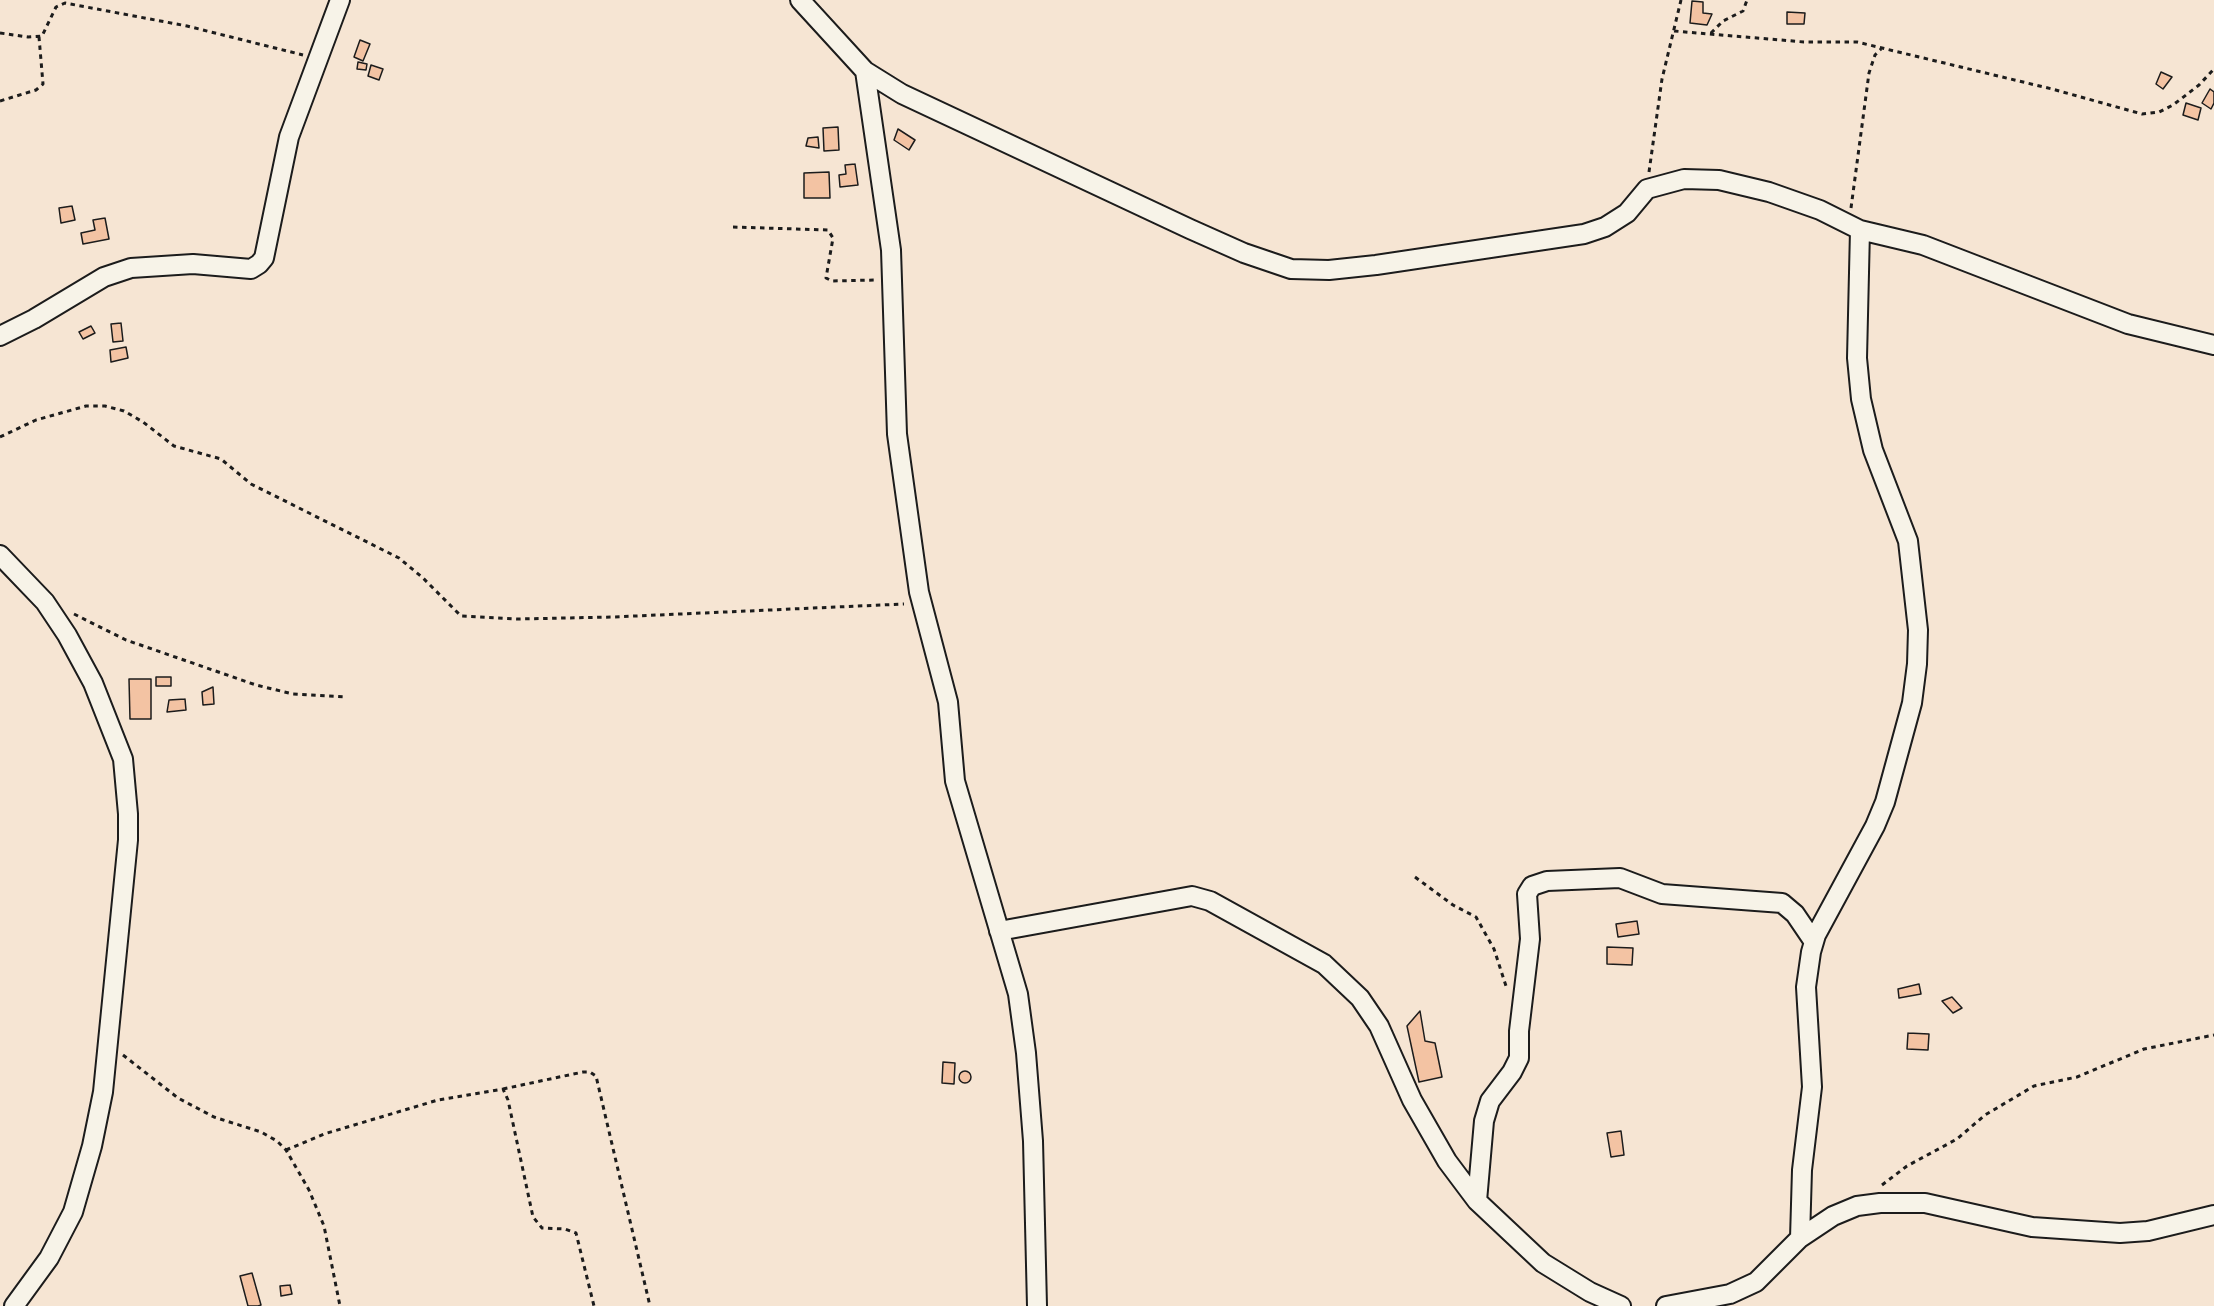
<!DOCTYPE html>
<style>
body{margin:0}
canvas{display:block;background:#f6e5d3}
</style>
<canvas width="2214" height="1306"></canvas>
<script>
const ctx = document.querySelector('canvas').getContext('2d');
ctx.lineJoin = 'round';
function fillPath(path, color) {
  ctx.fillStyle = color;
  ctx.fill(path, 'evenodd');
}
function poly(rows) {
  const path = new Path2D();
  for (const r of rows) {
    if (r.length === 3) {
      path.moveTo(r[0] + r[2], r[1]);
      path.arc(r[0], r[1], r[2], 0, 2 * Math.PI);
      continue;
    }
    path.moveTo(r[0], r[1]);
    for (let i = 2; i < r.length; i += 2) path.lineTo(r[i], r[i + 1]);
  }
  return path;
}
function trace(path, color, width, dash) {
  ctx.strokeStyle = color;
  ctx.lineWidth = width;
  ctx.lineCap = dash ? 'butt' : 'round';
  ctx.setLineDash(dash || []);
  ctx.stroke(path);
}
const building = poly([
 [1692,1,1703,2,1703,13,1712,14,1707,25,1690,23,1692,1],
 [1787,12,1805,13,1804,24,1787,24,1787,12],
 [360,40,370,44,363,61,354,57,360,40],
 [358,62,367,64,366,70,357,69,358,62],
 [371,65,383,69,379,80,368,76,371,65],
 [2161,72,2172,77,2163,89,2156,84,2161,72],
 [2210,89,2214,92,2214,103,2211,109,2202,103,2210,89],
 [2186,103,2201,108,2198,120,2183,115,2186,103],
 [838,127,839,150,824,151,823,128,838,127],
 [898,129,915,140,909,150,894,140,898,129],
 [818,137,819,148,806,146,808,138,818,137],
 [855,164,858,185,840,187,839,175,846,174,845,165,855,164],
 [829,172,830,198,804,198,804,173,829,172],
 [72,206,75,220,61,223,59,208,72,206],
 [105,218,109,239,83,244,81,233,95,230,93,220,105,218],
 [121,323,123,341,113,342,111,324,121,323],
 [91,326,95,333,83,339,79,332,91,326],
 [126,347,128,358,111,362,110,350,126,347],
 [156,677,171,677,171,686,156,686,156,677],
 [129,679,151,679,151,719,130,719,129,679],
 [213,687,214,704,203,705,202,692,213,687],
 [185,699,186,710,167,712,169,700,185,699],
 [1637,921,1639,934,1618,937,1616,924,1637,921],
 [1607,947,1633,948,1632,965,1607,964,1607,947],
 [1919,984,1921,994,1899,998,1898,989,1919,984],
 [1952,997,1962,1008,1953,1013,1942,1001,1952,997],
 [1420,1011,1425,1041,1435,1043,1442,1077,1419,1082,1407,1026,1420,1011],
 [1908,1033,1929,1034,1928,1050,1907,1049,1908,1033],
 [943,1062,955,1063,954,1084,942,1083,943,1062],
 [965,1077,6],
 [1621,1131,1624,1155,1611,1157,1607,1133,1621,1131],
 [252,1273,261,1305,258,1306,248,1306,240,1276,252,1273],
 [290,1285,292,1294,281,1296,280,1286,290,1285]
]);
fillPath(building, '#f3c3a3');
trace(building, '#1c1c1c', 1.5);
const minor = poly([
 [800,0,865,71,902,94,1190,229,1244,253,1291,269,1329,270,1376,265,1584,234,1605,227,1627,213,1647,189,1684,179,1719,180,1769,192,1820,210,1860,230,1923,245,2128,324,2214,345],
 [865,71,891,250,897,434,919,592,948,702,955,781,1018,994,1026,1053,1033,1141,1037,1306],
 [0,336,34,319,104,277,131,268,193,264,251,269,259,264,264,258,289,137,340,0],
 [0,555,45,602,67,635,93,683,123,759,128,814,128,840,103,1092,92,1146,73,1212,49,1258,14,1306],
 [999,931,1192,896,1210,901,1324,964,1360,998,1379,1026,1412,1100,1447,1161,1477,1201,1543,1263,1590,1292,1621,1306],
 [1477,1201,1484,1121,1490,1101,1512,1072,1519,1058,1519,1031,1530,939,1527,894,1532,886,1547,881,1620,878,1662,894,1782,903,1795,914,1814,942],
 [1800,1238,1802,1170,1812,1087,1806,987,1811,952,1816,935,1875,826,1885,802,1912,703,1917,664,1918,630,1908,541,1873,450,1861,399,1857,358,1860,230],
 [1666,1306,1730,1294,1756,1282,1800,1238,1833,1216,1857,1206,1880,1203,1925,1203,2032,1227,2120,1233,2148,1231,2214,1215]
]);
trace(minor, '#1c1c1c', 22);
trace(poly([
 [1674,31,1804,42,1857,42,2052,89,2142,114,2159,112,2173,105,2199,85,2214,69],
 [0,33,28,37,42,36,56,7,65,3,187,26,303,55],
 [1711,33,1723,21,1743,11,1747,0],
 [0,101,36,90,43,84,39,37],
 [1649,172,1662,79,1681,0],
 [1851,208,1869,73,1875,55,1881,49],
 [733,227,828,230,833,238,826,278,832,281,876,280],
 [0,437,36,420,86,406,105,406,124,411,143,422,174,446,221,459,251,484,399,558,423,578,461,616,518,619,613,617,904,604],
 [74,614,126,640,256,685,293,694,347,697],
 [1415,877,1453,905,1476,917,1494,949,1506,986],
 [123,1055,178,1098,214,1117,261,1132,277,1141,286,1150,309,1190,324,1226,340,1306],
 [503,1089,583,1072,590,1072,596,1076,650,1306],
 [286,1150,324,1134,438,1100,503,1089,508,1100,533,1217,542,1228,565,1229,576,1233,594,1306],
 [1882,1185,1907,1166,1957,1139,1985,1115,2034,1086,2077,1077,2144,1049,2214,1035]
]), '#1c1c1c', 3, [4.5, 4.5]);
trace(minor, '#f7f3e8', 18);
</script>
